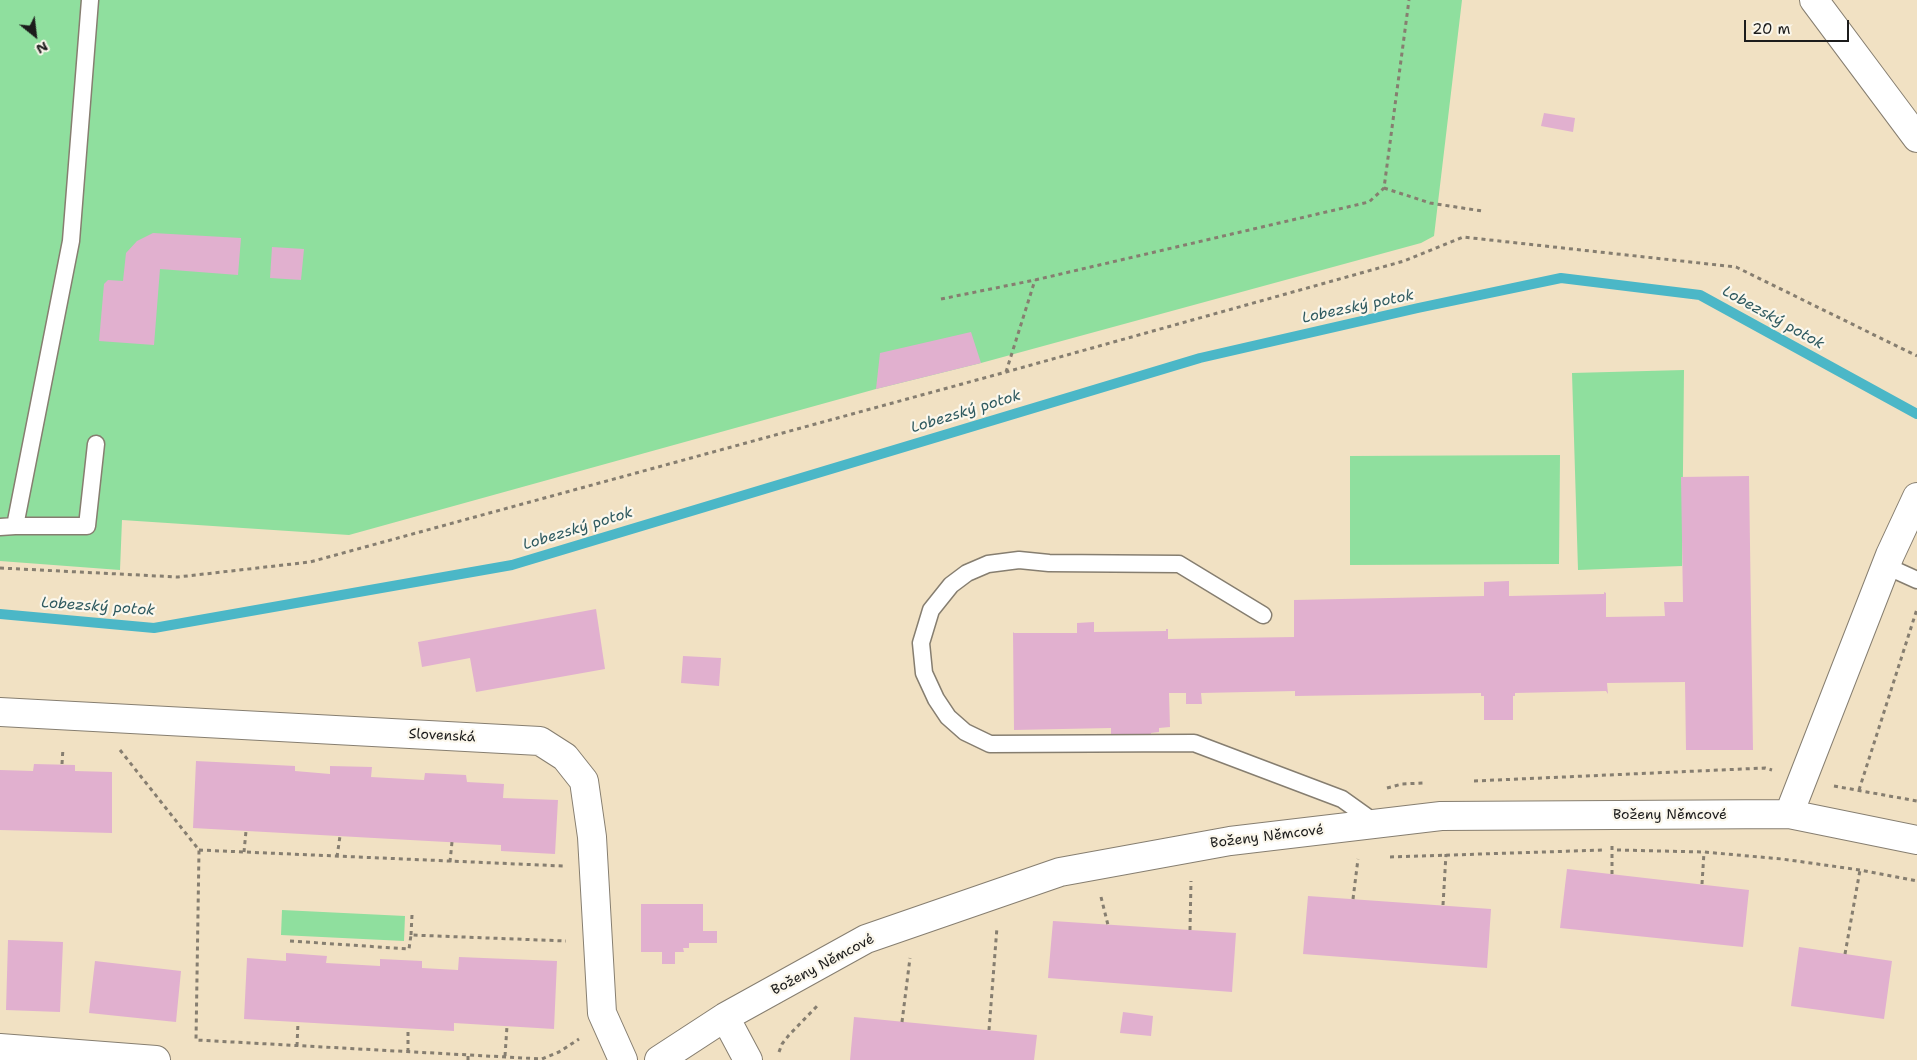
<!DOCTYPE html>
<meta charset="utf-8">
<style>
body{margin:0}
#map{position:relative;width:1917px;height:1060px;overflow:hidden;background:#f1e1c3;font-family:"Shantell Sans",sans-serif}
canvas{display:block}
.north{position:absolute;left:10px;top:10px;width:50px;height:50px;-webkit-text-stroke:4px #fbf7ec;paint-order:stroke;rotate:151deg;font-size:14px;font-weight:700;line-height:20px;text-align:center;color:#1c1c1c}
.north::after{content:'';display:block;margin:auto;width:18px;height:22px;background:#1c1c1c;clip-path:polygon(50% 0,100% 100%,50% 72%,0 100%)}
.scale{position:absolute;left:1744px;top:20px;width:105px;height:22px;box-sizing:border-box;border:2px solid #1c1c1c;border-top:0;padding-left:6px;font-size:15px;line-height:18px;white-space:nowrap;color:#1c1c1c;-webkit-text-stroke:4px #fbf7ec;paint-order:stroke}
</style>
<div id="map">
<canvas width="1917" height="1060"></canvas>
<div class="north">N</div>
<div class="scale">20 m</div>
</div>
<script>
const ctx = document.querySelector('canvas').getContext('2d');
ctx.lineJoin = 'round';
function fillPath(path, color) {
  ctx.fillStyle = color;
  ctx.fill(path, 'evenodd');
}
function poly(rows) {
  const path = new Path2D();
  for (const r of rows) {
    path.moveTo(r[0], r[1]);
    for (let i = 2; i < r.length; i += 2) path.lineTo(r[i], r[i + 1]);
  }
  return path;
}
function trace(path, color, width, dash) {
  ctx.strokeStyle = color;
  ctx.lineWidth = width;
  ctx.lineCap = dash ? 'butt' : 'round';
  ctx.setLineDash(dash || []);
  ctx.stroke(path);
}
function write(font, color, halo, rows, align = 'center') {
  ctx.font = font + ' "Shantell Sans",sans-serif';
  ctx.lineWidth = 4.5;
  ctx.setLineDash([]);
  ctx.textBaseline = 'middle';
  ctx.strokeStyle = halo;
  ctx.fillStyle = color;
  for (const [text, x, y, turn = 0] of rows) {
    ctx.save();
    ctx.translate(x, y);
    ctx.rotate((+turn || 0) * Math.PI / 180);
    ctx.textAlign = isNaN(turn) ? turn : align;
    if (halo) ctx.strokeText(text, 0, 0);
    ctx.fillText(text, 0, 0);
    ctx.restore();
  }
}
fillPath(poly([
 [0,0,1462,0,1434,236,1421,243,981,363,876,389,349,535,122,520,120,570,0,561],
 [1684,370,1682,566,1578,570,1572,373],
 [1560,455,1559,564,1350,565,1350,456],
 [282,910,405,916,404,941,281,935]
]), '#8fdf9e');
trace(poly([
 [0,614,154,628,512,565,1200,358,1418,308,1561,278,1700,295,1917,414]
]), '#4bb7c7', 10);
fillPath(poly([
 [1544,113,1575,118,1573,132,1541,126],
 [153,233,241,238,238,275,160,269,154,345,99,341,104,284,108,280,123,281,126,253,137,241],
 [272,247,304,249,301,280,270,278],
 [971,332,981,363,876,389,880,353],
 [1749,476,1753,750,1686,750,1685,682,1607,683,1608,694,1606,691,1515,693,1515,696,1513,696,1513,720,1484,720,1484,696,1481,696,1481,693,1295,696,1295,691,1201,693,1202,704,1186,704,1186,693,1169,693,1170,727,1159,728,1159,732,1151,733,1151,736,1111,736,1111,728,1014,730,1013,632,1014,633,1077,633,1077,623,1094,622,1094,632,1166,631,1166,629,1168,629,1168,639,1294,637,1294,600,1484,596,1484,582,1509,581,1509,596,1604,594,1604,592,1606,593,1606,617,1665,616,1664,602,1683,602,1681,477],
 [596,609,605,669,476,692,470,658,422,667,418,642],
 [683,656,721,658,719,686,681,683],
 [196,761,295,766,295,771,330,774,330,766,372,767,371,777,424,780,425,773,466,775,467,782,504,784,503,798,558,800,555,854,501,851,501,845,193,828],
 [34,764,75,765,75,771,112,772,112,833,0,830,0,770,33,771],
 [1567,869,1749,890,1743,947,1560,928],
 [1308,896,1491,909,1487,968,1303,954],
 [641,904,703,904,703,931,717,931,717,943,689,943,689,948,683,948,684,952,675,952,675,964,662,964,662,952,641,952],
 [1053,921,1236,933,1232,992,1048,978],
 [8,940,63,942,60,1012,6,1010],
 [1799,947,1892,961,1884,1019,1791,1006],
 [286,953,327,956,326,963,380,966,380,959,422,961,422,968,458,970,459,957,557,961,554,1029,454,1023,454,1031,244,1019,247,958,286,961],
 [95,961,181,971,176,1022,89,1013],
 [1123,1012,1153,1016,1151,1036,1120,1033],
 [854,1017,1037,1035,1034,1060,850,1060]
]), '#e1b0cf');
const service = poly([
 [15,526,87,526,96,444],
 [0,527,15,526,71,241,90,0],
 [1886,566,1917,580],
 [1263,615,1179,564,1049,563,1019,560,988,564,967,573,951,585,931,610,921,643,924,673,936,699,948,717,965,732,990,744,1194,743,1342,799,1377,824]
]);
const minor = poly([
 [1814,0,1917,138],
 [0,712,540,741,565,757,584,781,592,837,602,1013,623,1060],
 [1789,814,1890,555,1917,497],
 [725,1017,748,1060],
 [0,1048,156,1060],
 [659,1060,725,1017,866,939,1060,872,1230,841,1441,816,1789,814,1917,840]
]);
trace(service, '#867e70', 19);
trace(minor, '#867e70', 30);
trace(poly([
 [1384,188,1430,203,1482,211],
 [941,299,1035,280,1369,202,1384,188,1409,0],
 [1006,372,1035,280],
 [0,568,178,577,310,562,1006,372,1404,261,1463,237,1736,267,1917,356],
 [120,750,199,850,196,1040,542,1059,559,1052,579,1039],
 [62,764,63,748],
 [1474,781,1765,768,1772,770],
 [1834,786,1917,801],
 [1387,788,1402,784,1423,783],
 [1859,790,1917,609],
 [199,850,563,866],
 [1617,850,1704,852,1782,859,1860,870,1917,881],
 [244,852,246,831],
 [337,857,340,836],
 [1390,857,1604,850],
 [450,862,452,842],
 [1612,874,1612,846],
 [1702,884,1704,852],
 [1101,897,1108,925],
 [1353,899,1358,859],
 [1443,905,1446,854],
 [1190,930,1191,881],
 [411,935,412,915],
 [290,941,409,949,411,935,566,941],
 [1845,954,1860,870],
 [902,1022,910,958],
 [989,1030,997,927],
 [297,1046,298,1022],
 [408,1052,408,1028],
 [779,1052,782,1044,789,1035,819,1004],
 [505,1056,507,1026],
 [468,1060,468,1054]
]), '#867e70', 3, [4, 4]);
trace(service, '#fff', 16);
trace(minor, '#fff', 28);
write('14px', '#1c1c1c', '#fbf7ec', [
 ["Slovenská",442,736,3],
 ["Boženy Němcové",1670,815],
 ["Boženy Němcové",1267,837,-7],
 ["Boženy Němcové",823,965,-28]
]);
write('italic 15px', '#2f5a60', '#fbf7ec', [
 ["Lobezský potok",1358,307,-12],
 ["Lobezský potok",1773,318,29],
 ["Lobezský potok",966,412,-17],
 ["Lobezský potok",578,529,-17],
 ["Lobezský potok",98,607,4]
]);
</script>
